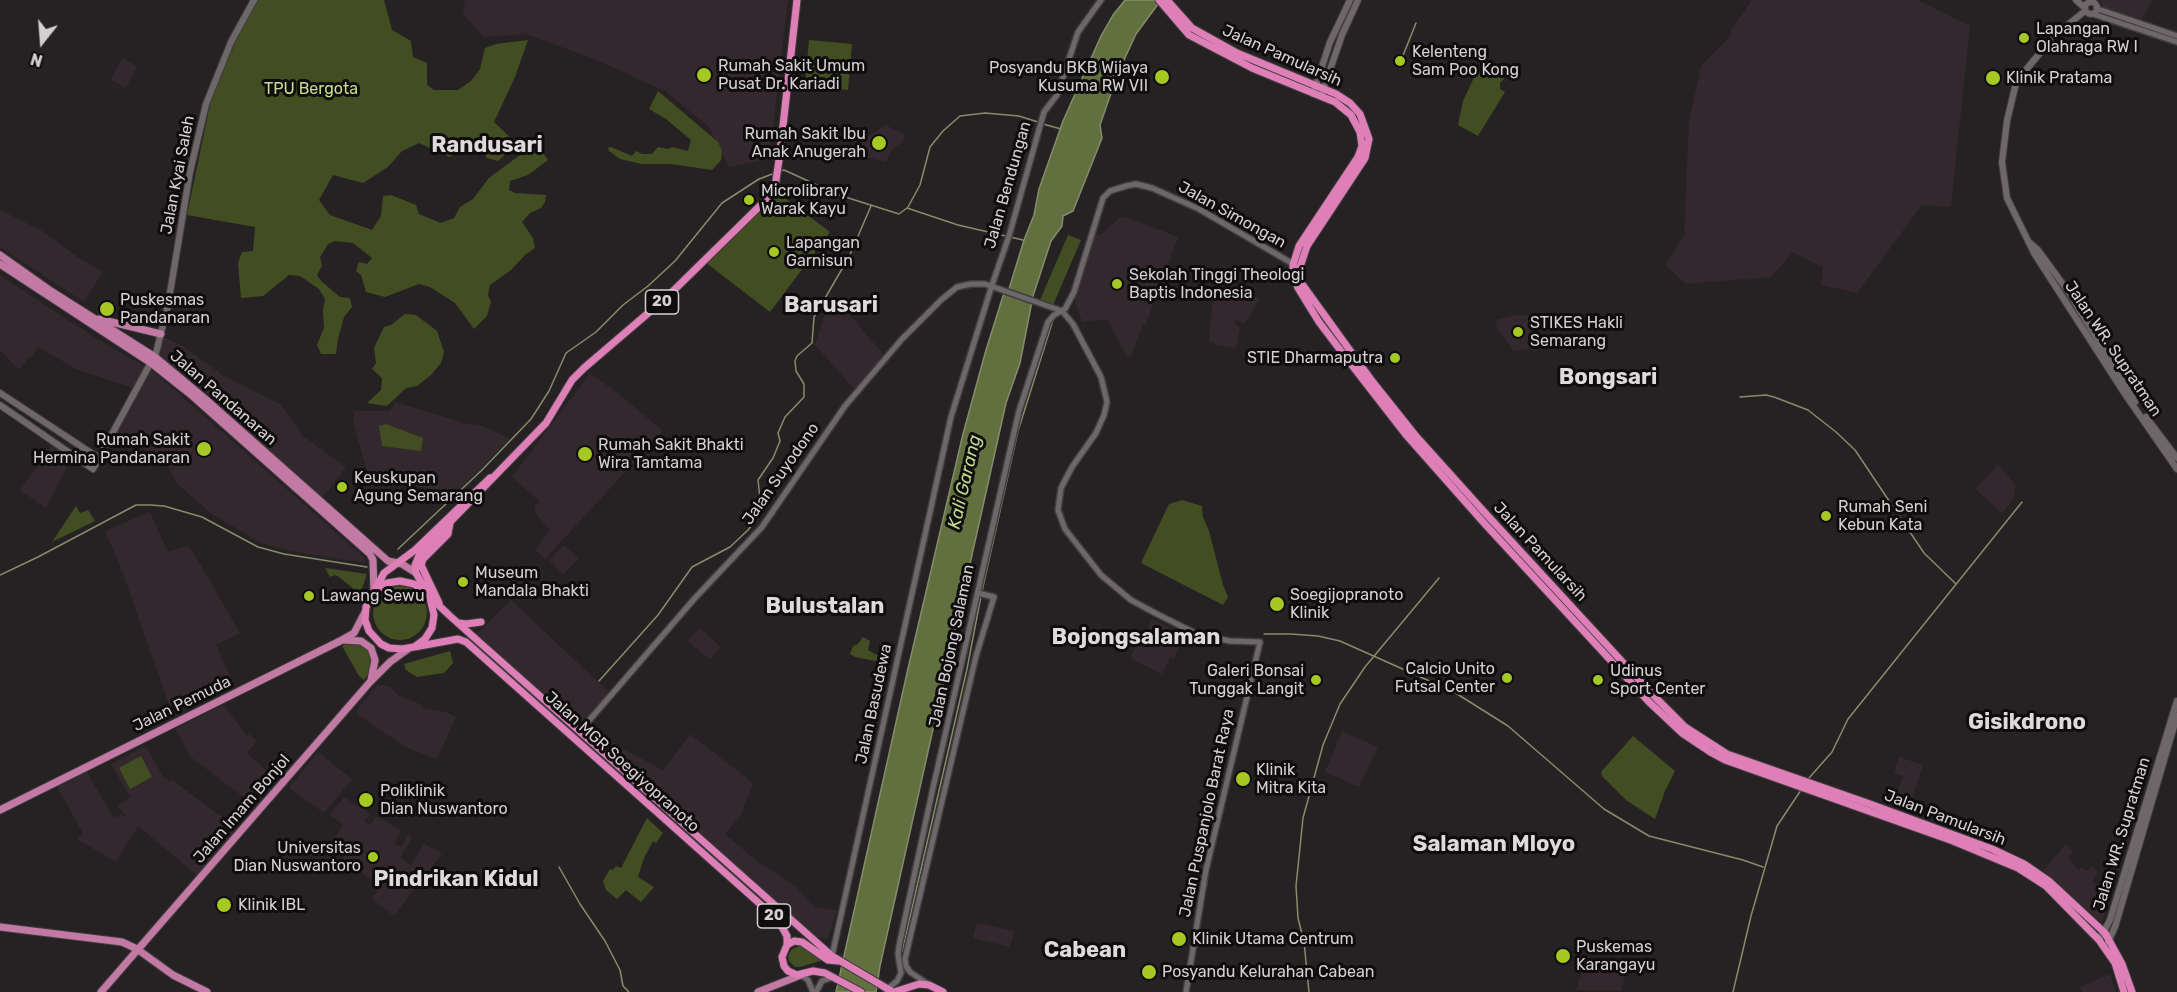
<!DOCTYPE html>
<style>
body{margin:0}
#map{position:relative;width:2177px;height:992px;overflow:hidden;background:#262224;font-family:Rubik,sans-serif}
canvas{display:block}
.north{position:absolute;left:12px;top:12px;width:60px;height:60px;-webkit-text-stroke:4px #0e0c0d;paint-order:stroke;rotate:197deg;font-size:16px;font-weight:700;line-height:24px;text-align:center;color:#d4d0d2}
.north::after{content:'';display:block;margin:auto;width:21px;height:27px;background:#d4d0d2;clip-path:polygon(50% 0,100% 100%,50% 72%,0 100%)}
</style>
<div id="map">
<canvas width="2177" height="992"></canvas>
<div class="north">N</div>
</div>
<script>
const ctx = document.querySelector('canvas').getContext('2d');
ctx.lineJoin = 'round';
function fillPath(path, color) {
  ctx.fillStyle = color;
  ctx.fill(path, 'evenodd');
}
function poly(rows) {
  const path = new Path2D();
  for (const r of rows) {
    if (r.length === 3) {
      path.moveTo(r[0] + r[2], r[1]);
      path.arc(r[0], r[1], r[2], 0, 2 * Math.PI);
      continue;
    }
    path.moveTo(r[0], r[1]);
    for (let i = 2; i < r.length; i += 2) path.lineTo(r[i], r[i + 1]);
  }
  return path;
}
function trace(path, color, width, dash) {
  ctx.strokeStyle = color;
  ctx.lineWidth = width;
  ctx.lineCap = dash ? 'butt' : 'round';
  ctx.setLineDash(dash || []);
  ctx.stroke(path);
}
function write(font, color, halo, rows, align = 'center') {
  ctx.font = font + ' Rubik,sans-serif';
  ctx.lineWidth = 6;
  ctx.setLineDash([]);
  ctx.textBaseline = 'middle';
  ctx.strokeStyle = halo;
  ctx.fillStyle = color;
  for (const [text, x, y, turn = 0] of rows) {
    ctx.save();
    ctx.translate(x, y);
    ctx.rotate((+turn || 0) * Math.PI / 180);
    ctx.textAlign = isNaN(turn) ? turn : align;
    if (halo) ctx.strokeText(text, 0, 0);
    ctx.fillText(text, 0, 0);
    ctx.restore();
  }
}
fillPath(poly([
 [465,0,788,0,770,151,763,160,729,167,709,127,665,91,592,58,525,34,484,37,463,14],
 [1752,0,1918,0,1970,26,1951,207,1922,205,1857,293,1821,285,1823,267,1793,252,1771,277,1686,284,1665,265,1684,236,1689,121,1701,66,1731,36,1731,30],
 [2101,0,2152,0,2141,20,2104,7,2100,2],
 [122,58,137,66,126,88,111,80],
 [886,125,905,135,903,142,891,150,886,162,849,153,848,149],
 [0,210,42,231,79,258,103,272,84,302,0,247],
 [1126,217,1178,237,1146,324,1143,324,1131,357,1126,355,1107,319,1082,322,1071,289,1093,236,1102,234,1119,218],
 [0,275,94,337,153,371,364,557,366,563,290,551,259,542,212,514,177,484,164,459,115,433,139,390,76,369,38,347,31,358,29,357,19,370,0,350],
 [1229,281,1259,299,1244,325,1237,319,1234,322,1240,328,1236,348,1217,345,1209,341,1212,306],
 [831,293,884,355,855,390,815,345],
 [1517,315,1541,316,1536,329,1537,342,1539,346,1535,352,1529,349,1514,351,1496,327,1497,320],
 [163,337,183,346,224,376,281,405,303,436,346,467,320,501,157,357],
 [590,373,623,397,663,431,545,559,535,550,550,530,535,513,535,506,539,501,512,477],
 [395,402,464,423,480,425,510,439,456,494,401,483,396,477,375,474,368,475,353,422,354,411,390,411],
 [53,445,71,459,46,508,20,490],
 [1998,465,2016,485,2013,499,2002,513,1975,489],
 [150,512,168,552,188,546,196,557,240,633,216,645,232,680,171,710,121,568,105,531],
 [564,545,579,559,563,574,549,560],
 [511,600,612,695,590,722,589,726,620,747,663,770,690,734,753,783,741,815,725,834,757,861,794,885,815,907,837,910,827,940,813,936,695,829,575,724,477,634],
 [1152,619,1169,627,1163,639,1179,647,1174,659,1170,657,1162,674,1130,658,1142,633,1144,634],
 [700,628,721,647,710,659,687,641],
 [377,685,389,686,398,695,420,704,424,708,445,712,456,717,437,759,405,747,357,714,357,710],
 [223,705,247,736,250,734,257,741,247,753,277,780,254,805,192,758,175,729],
 [1342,731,1378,747,1359,787,1325,772],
 [146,746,162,775,170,782,172,780,237,828,198,876,138,826,116,862,77,839,83,834,57,786,86,771,114,818,121,814,128,819,117,806,130,797,111,764],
 [318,752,352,779,324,813,289,788],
 [1899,757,1923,765,1908,811,1893,806,1903,776,1894,773],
 [344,797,370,813,365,822,370,825,376,816,401,830,395,843,401,847,408,834,412,837,400,858,411,865,424,843,442,854,394,916,372,899,382,884,374,877,371,880,343,859,345,855,330,844,343,825,330,815],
 [2066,844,2073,851,2069,857,2072,860,2070,862,2079,870,2082,867,2087,871,2091,866,2098,872,2093,882,2111,895,2102,923,2043,871],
 [977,923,1014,931,1010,947,973,938],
 [1585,962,1626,972,1621,991,1576,990],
 [2110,974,2116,992,2082,992,2080,987]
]), '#32282d');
fillPath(poly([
 [258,0,384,0,392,30,411,41,413,57,427,63,427,85,434,90,458,90,471,81,480,69,485,48,496,44,528,40,515,77,494,122,517,144,498,161,487,158,475,140,450,157,419,143,402,151,388,167,363,183,333,175,319,200,330,215,372,230,381,216,383,196,391,195,416,205,419,214,441,223,454,218,460,207,473,199,489,178,536,143,548,160,528,175,510,181,509,190,515,193,546,195,545,202,541,208,530,213,522,222,533,238,535,248,525,255,511,270,490,285,488,295,491,302,487,316,474,329,455,303,430,287,419,284,385,297,366,292,361,275,356,271,359,262,367,264,372,258,353,243,335,241,328,244,320,257,322,266,317,275,321,281,340,297,350,298,352,307,344,317,338,339,336,354,321,354,317,345,324,328,323,310,325,299,319,289,300,276,289,275,263,296,241,298,238,263,242,252,253,251,255,227,187,215,212,95,237,39],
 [809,40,852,44,848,90,805,86],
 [1478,69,1503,73,1504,79,1500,83,1500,89,1505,92,1478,136,1458,125,1463,101],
 [658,91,718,142,722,151,721,160,712,170,671,164,642,164,620,159,609,151,608,148,611,147,632,156,636,151,642,154,652,154,658,147,668,149,672,147,688,151,691,140,666,119,649,109],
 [778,193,830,232,770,312,705,262],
 [1068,235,1081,240,1053,305,1040,300],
 [405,314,416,315,437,331,444,352,441,363,431,375,417,386,406,388,387,406,367,403,381,390,382,378,372,369,376,363,374,348,384,327,391,325],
 [386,424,423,438,421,451,382,446,379,426],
 [1182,500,1202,506,1203,517,1209,531,1223,585,1228,597,1223,605,1141,563,1169,504],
 [76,506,80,513,88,510,95,521,52,542],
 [325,568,367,574,360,594,339,577,335,575,330,577],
 [400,613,27],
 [863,637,870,641,868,650,882,658,881,662,855,657,850,654,853,646,858,644],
 [348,643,359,643,367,647,373,658,370,671,364,680,359,676,342,646],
 [450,651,453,663,444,673,417,677,406,670,404,664],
 [1633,736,1675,771,1665,791,1655,819,1626,800,1602,776,1601,772],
 [141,756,152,777,130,789,119,768],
 [647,818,663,833,656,843,653,841,644,858,638,877,654,887,641,902,626,890,617,899,606,890,603,881,610,869,613,870,616,866,621,868],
 [799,946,803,946,830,963,820,961,800,967,795,967,789,961,788,956,792,949]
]), '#424e22');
const water = poly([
 [1125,0,1161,0,1136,34,1118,73,1100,125,1102,138,1073,211,1063,216,1062,226,1051,241,1033,296,1020,363,1006,403,991,470,880,966,876,992,836,992,907,673,963,434,986,350,1003,296,1009,289,1024,240,1034,215,1039,189,1063,121,1101,36,1113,15,1125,0]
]);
fillPath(water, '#62703f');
trace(water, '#848d6b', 1.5);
trace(poly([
 [1400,63,1416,23],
 [1043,124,1061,129],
 [779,171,784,170,839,195,899,214,907,208,958,225,1023,240],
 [908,207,920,185,930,147,943,131,960,116,985,113,1019,116,1038,122],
 [1740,397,1766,395,1774,397,1808,410,1836,432,1855,450,1924,553,1956,584],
 [47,427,91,457],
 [398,549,482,470,531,419,549,391,566,353,596,332,623,305,648,286,675,261,722,203,759,179,775,173],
 [0,575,38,557,136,505,150,505,164,506,202,517,258,547,284,554,367,567],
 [982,591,1018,431,1053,320],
 [1264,634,1291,634,1318,636,1340,641,1454,692,1508,726,1604,809,1649,836,1743,860,1763,867],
 [599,681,658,615,692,567,730,547,748,530,760,514,761,508,758,480,773,458,780,441,778,433,785,417,804,397,804,384,796,371,795,361,797,356,812,343,814,317,849,257,871,206],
 [1809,778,1832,752,1848,719,2022,502],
 [559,867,580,904,605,941,620,970,623,986,629,992],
 [901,956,967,669,981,596],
 [1309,992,1304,942,1298,918,1296,886,1303,818,1323,745,1340,704,1365,667,1439,578],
 [1733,992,1751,916,1777,826,1801,790]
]), '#848d6b', 1.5);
const tertiary = poly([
 [2098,9,2177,36],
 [2093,14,2177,42],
 [580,731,695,598,762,527,845,406,902,339,941,300,957,287,971,284,985,284,1062,311,1073,324,1101,377,1107,402,1104,415,1096,433,1072,467,1061,488,1058,510,1065,529,1101,575,1131,600,1155,613,1199,635,1230,641,1260,642,1206,870,1186,992],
 [832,956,951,417,992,285,1009,236,1044,112,1057,95,1078,32,1101,0],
 [801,975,808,980,813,992],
 [928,984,910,972,906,966,905,959,976,656,994,597,978,593],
 [886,990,897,981,901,973,898,954,899,946,933,788,1019,411,1048,322,1054,315,1065,309,1074,292,1103,198,1110,191,1126,186,1136,184,1152,188,1199,209,1295,265],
 [816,992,822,981,833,977]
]);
const secondary = poly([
 [2076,0,2085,8],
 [2091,8,6],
 [2085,11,2055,35,2020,77,2015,87,2007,121,2002,162,2007,198,2034,253,2127,397,2177,469],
 [1313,94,1330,42,1350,0],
 [1321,96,1342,35,1358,0],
 [2030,243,2038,250,2068,291,2135,402],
 [0,393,99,458],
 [0,405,93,469,156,353,168,305,190,172,206,104,231,42,254,0],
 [2146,417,2177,458],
 [2099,940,2110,920,2177,701],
 [2108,942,2115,927,2177,716]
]);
const primary = poly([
 [0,255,51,291,155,357,210,403,388,561,402,564,416,573],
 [0,264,151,363,190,394,370,554,373,560,374,592],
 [99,319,161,334],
 [343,640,361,641,371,648,375,660,371,680],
 [0,810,340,641,354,633,365,612],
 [0,927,122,942,137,949,173,975,207,992],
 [101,992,370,682,390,662,408,649],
 [758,992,801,975]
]);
const trunk = poly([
 [797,0,780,153,775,187,772,194,667,297,584,368,572,380,546,423,420,553,415,565,416,573,429,596,450,616,832,956,893,992],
 [1159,0,1189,35,1252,68,1335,102,1351,115,1360,132,1362,146,1358,157,1299,246,1293,265,1293,274,1298,288,1319,322,1347,359,1407,436,1484,523,1649,702,1682,733,1712,753,1725,760,1953,841,2018,868,2046,886,2099,940,2115,963,2124,992],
 [1167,0,1192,28,1237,53,1336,94,1350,103,1360,114,1369,139,1365,158,1307,246,1300,267,1300,278,1302,284,1372,381,1415,435,1487,515,1653,695,1685,727,1727,754,1870,804,1992,849,2024,864,2050,882,2105,933,2122,964,2132,992],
 [374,592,387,583,400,581,414,584,423,590],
 [430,598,434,615,432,628,425,639,414,647,402,649,389,648,381,644,369,631,365,620,366,607,384,573,415,550,490,478],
 [439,603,421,565,423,559,448,534,450,523],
 [458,623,466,624,481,622],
 [414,647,458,639,466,642,778,920,787,936,787,945,782,957,784,966,788,971,797,975,813,971,825,973,861,992],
 [787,945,794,941,802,942,828,960,838,961],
 [894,992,919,984,929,985,943,992]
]);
trace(tertiary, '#423e40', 8);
trace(secondary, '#423e40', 8);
trace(primary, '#423e40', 9);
trace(trunk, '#423e40', 9);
trace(tertiary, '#6d676a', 5);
trace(secondary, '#6d676a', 6);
trace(primary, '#c279a4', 7);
trace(trunk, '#de7fb7', 7);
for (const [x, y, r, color] of [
 [2024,38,6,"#a6c822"],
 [1400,61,6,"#a6c822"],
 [704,75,8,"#a6c822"],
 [1162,77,8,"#a6c822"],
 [1993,78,8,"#a6c822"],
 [879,143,8,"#a6c822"],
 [749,200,6,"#a6c822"],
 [774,252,6,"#a6c822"],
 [1117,284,6,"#a6c822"],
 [107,309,8,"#a6c822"],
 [1518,332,6,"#a6c822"],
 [1395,358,6,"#a6c822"],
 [204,449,8,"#a6c822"],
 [585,454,8,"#a6c822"],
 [342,487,6,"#a6c822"],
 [1826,516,6,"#a6c822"],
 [463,582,6,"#a6c822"],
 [309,596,6,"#a6c822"],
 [1277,604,8,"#a6c822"],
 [1507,678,6,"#a6c822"],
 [1316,680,6,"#a6c822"],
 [1598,680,6,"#a6c822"],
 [1243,779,8,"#a6c822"],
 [366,800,8,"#a6c822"],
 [373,857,6,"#a6c822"],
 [224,905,8,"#a6c822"],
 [1179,939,8,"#a6c822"],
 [1563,956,8,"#a6c822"],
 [1149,972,8,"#a6c822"]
]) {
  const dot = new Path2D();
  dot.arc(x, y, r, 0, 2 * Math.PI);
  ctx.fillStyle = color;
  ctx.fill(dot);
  trace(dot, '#0e0c0d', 2);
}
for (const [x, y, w] of [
 [662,302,33],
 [774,916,33]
]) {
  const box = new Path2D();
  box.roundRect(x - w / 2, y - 12, w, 24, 4.5);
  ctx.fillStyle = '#0e0c0d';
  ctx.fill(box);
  trace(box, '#d4d0d2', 1.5);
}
write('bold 15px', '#d4d0d2', null, [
 ["20",662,302],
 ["20",774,916]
]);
write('16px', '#d4d0d2', '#0e0c0d', [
 ["Lapangan",2036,29],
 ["Olahraga RW I",2036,47],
 ["Kelenteng",1412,52],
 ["Sam Poo Kong",1412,70],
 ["Rumah Sakit Umum",718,66],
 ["Pusat Dr. Kariadi",718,84],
 ["Posyandu BKB Wijaya",1148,68,"right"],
 ["Kusuma RW VII",1148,86,"right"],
 ["Klinik Pratama",2006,78],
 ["Rumah Sakit Ibu",866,134,"right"],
 ["Anak Anugerah",866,152,"right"],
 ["Microlibrary",761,191],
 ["Warak Kayu",761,209],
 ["Lapangan",786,243],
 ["Garnisun",786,261],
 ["Sekolah Tinggi Theologi",1129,275],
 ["Baptis Indonesia",1129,293],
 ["Puskesmas",120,300],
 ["Pandanaran",120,318],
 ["STIKES Hakli",1530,323],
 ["Semarang",1530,341],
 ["STIE Dharmaputra",1383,358,"right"],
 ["Rumah Sakit",190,440,"right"],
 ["Hermina Pandanaran",190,458,"right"],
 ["Rumah Sakit Bhakti",598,445],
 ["Wira Tamtama",598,463],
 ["Keuskupan",354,478],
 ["Agung Semarang",354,496],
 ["Rumah Seni",1838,507],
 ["Kebun Kata",1838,525],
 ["Museum",475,573],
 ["Mandala Bhakti",475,591],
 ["Soegijopranoto",1290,595],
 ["Klinik",1290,613],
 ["Lawang Sewu",321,596],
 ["Calcio Unito",1495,669,"right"],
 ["Futsal Center",1495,687,"right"],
 ["Galeri Bonsai",1304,671,"right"],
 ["Tunggak Langit",1304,689,"right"],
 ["Udinus",1610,671],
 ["Sport Center",1610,689],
 ["Klinik",1256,770],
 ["Mitra Kita",1256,788],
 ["Poliklinik",380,791],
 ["Dian Nuswantoro",380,809],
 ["Universitas",361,848,"right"],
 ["Dian Nuswantoro",361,866,"right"],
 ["Klinik IBL",238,905],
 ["Klinik Utama Centrum",1192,939],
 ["Puskemas",1576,947],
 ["Karangayu",1576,965],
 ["Posyandu Kelurahan Cabean",1162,972]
], 'left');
write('16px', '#d4d0d2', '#0e0c0d', [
 ["Jalan Pamularsih",1282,56,24],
 ["Jalan Kyai Saleh",178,175,-79],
 ["Jalan Bendungan",1008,185,-74],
 ["Jalan Simongan",1232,215,29],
 ["Jalan WR. Supratman",2113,349,56],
 ["Jalan Pandanaran",223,398,41],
 ["Jalan Suyodono",781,474,-55],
 ["Jalan Pamularsih",1540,552,47],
 ["Jalan Bojong Salaman",952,646,-78],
 ["Jalan Pemuda",182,704,-26],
 ["Jalan Basudewa",874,704,-78],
 ["Jalan MGR Soegiyopranoto",622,762,42],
 ["Jalan Imam Bonjol",242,809,-49],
 ["Jalan Puspanjolo Barat Raya",1207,813,-78],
 ["Jalan Pamularsih",1945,818,21],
 ["Jalan WR. Supratman",2122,834,-73]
]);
write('16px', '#c7dd90', '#0e0c0d', [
 ["TPU Bergota",311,89]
]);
write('italic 18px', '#c2d88b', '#0e0c0d', [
 ["Kali Garang",965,482,-77]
]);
write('bold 22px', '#dfd9dc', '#0e0c0d', [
 ["Randusari",487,146],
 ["Barusari",831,306],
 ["Bongsari",1608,378],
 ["Bulustalan",825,607],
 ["Bojongsalaman",1136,638],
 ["Gisikdrono",2027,723],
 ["Salaman Mloyo",1494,845],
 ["Pindrikan Kidul",456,880],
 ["Cabean",1085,951]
]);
</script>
